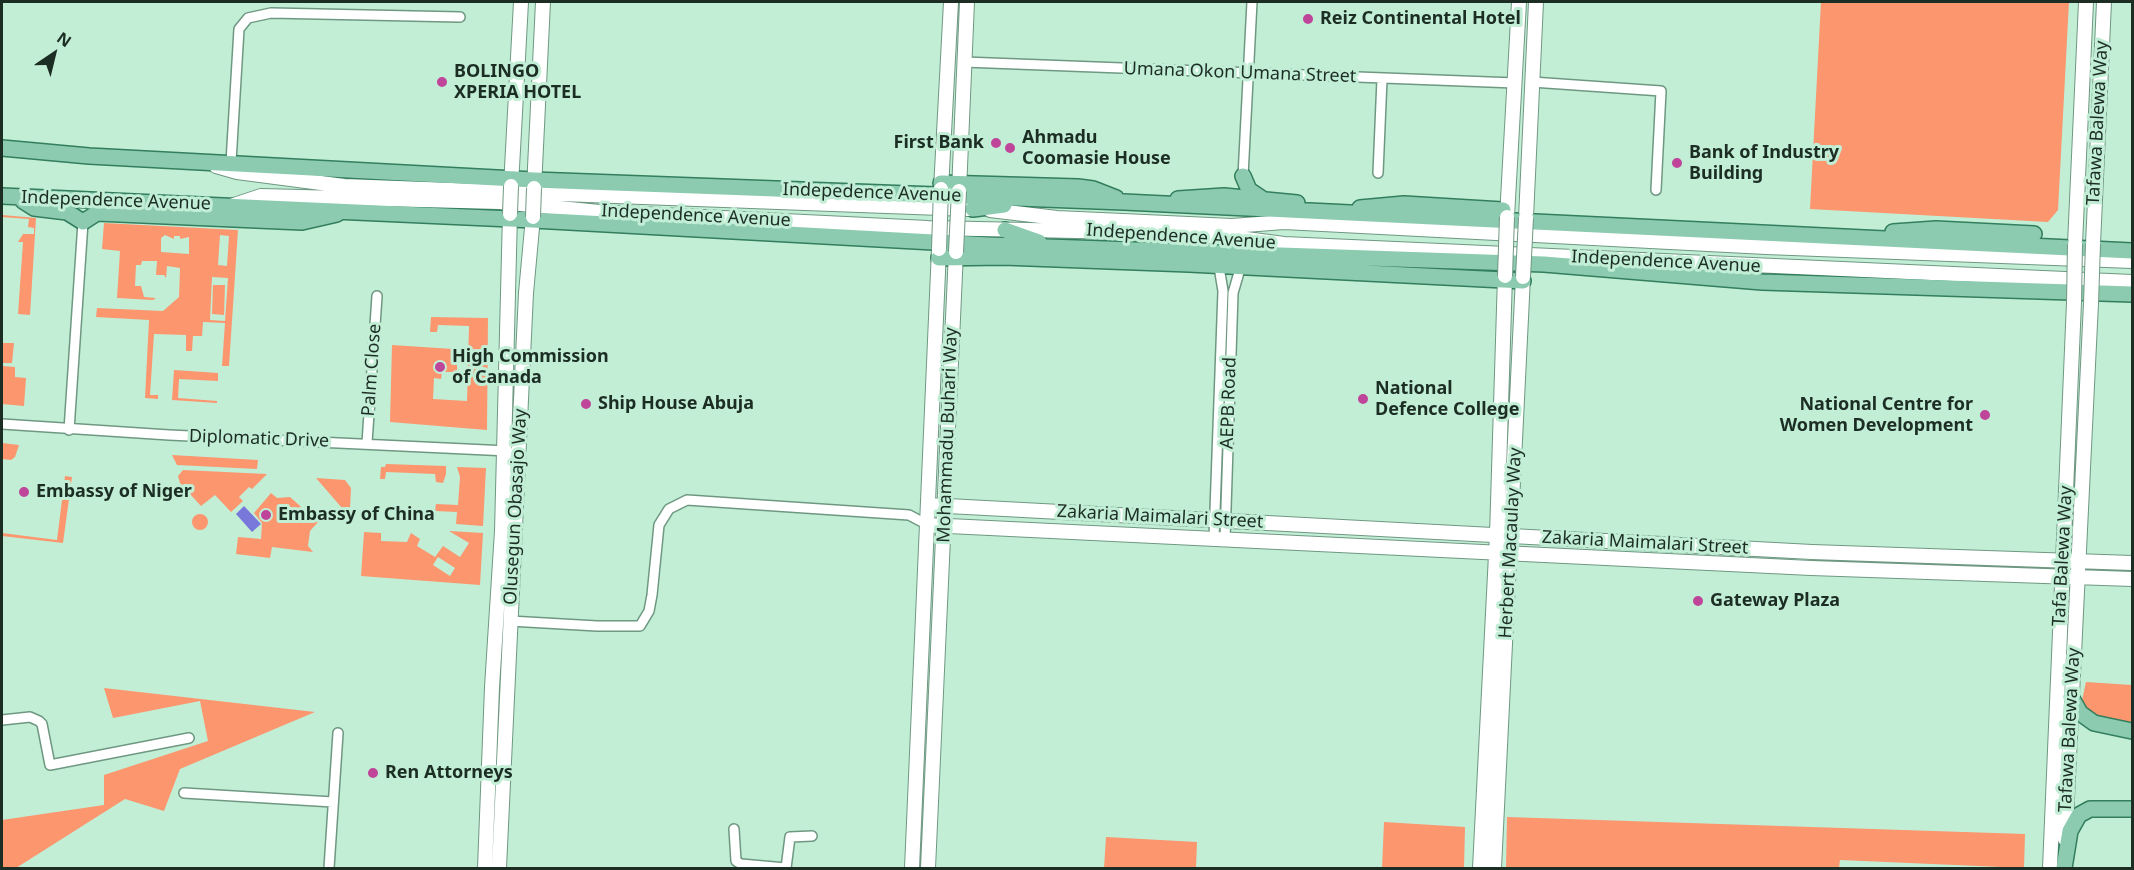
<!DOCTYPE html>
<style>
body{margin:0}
#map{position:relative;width:2134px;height:870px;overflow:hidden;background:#c2eed6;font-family:"Noto Sans",sans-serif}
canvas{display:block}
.frame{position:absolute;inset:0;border:3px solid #1c2d24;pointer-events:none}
.north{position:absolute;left:24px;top:24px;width:60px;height:60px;-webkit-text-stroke:4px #c2eed6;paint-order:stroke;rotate:35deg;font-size:16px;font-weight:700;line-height:24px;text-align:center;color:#1c2d24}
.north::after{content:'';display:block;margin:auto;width:21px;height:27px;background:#1c2d24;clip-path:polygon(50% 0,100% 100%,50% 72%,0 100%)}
</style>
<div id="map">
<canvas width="2134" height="870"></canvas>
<div class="frame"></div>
<div class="north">N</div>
</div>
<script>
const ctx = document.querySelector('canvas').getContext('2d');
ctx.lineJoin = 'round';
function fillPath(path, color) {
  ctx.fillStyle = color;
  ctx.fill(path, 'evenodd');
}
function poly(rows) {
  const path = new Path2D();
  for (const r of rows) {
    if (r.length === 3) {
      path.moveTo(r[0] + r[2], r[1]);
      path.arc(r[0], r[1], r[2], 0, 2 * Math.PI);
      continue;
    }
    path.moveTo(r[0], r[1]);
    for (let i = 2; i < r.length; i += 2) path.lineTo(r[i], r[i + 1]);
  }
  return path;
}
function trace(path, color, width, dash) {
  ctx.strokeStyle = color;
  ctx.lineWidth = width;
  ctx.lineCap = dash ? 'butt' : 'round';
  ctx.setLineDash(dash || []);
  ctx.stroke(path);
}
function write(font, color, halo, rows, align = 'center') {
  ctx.font = font + ' "Noto Sans",sans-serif';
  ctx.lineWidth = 6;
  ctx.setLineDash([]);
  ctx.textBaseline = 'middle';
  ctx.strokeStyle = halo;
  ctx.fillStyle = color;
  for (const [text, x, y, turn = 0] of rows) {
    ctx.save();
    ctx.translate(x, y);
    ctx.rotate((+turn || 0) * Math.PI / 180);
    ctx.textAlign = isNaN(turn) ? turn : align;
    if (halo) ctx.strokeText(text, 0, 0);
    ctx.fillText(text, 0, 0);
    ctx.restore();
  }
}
fillPath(poly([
 [1821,2,2069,2,2058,210,2048,222,1810,209],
 [2,215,36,218,30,315,18,314,23,242,18,242,23,234,34,234,34,228,28,227,29,219,2,217],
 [104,223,238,230,229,366,222,366,225,323,203,322,202,336,193,336,192,351,186,351,186,335,154,334,150,395,158,395,158,399,145,398,149,320,96,317,97,308,163,311,179,297,180,268,167,266,166,278,164,275,156,275,157,261,142,261,141,265,136,265,135,286,141,286,144,297,156,298,153,300,117,298,120,251,102,249],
 [165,235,174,239,174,236,180,236,180,239,189,237,189,254,161,252,161,238],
 [220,235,229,236,227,266,218,265],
 [212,277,228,278,225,321,210,320],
 [213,285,225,285,224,315,212,314],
 [431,317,488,318,487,430,390,422,392,345,453,349,457,354,457,372,442,372,441,379,434,378,433,399,467,401,469,326,438,325,437,332,430,332],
 [2,343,14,343,12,363,2,363],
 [2,366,15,367,15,377,26,378,24,406,2,404],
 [174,370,218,373,218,381,179,379,178,398,217,401,217,403,172,400],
 [2,443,19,445,15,457,11,460,2,459],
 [172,455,258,460,257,469,177,465],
 [386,464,446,466,446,474,443,483,436,482,435,474,386,472,385,479,380,479,381,467,385,467],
 [457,467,486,468,483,526,456,524,457,512,435,511,436,504,458,505,460,477],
 [183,470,267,474,252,489,249,487,239,497,243,501,231,512,215,495,201,506,180,483,178,476],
 [65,476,72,477,63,543,2,536,2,533,57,540],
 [316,478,345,480,351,488,350,508,342,508],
 [271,493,277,498,290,497,318,522,310,531,308,546,313,552,272,547,270,558,236,554,238,537,261,539,262,523,254,513],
 [200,522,8],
 [449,531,483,533,480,585,361,576,364,532,381,533,381,541,407,542,411,533,420,539,417,546,435,557,443,546,460,557,469,543],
 [438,557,455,568,450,576,433,565],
 [2086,682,2132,685,2132,722,2095,716,2081,705],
 [104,688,315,712,180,769,164,811,125,799,16,868,2,868,2,820,104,805,104,775,208,741,200,701,113,718],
 [1507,817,2025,834,2024,868,1840,860,1839,868,1506,868],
 [1384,822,1465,827,1464,868,1382,868],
 [1106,837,1197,842,1196,868,1104,868]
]), '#fc966e');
fillPath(poly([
 [244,506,261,524,252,532,236,514]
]), '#7877da');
const street = poly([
 [964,62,1515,83],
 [1532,82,1661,91,1656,190],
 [231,162,239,29,248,18,271,13,460,17],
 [1378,173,1382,79],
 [1243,176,1252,2],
 [2,424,169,435,508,451],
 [69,430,83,222],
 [367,443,377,296],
 [1214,538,1223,291,1219,267],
 [1225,539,1233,293,1240,269],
 [510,621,597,626,640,626,649,611,652,595,659,525,669,509,687,500,909,515,928,525],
 [2,720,30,717,39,721,42,724,50,765,189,738],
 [184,793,333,802],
 [734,829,736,861,741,864,786,868,790,837,812,836],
 [329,868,338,733]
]);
const secondary = poly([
 [216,166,237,172,344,186,968,209],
 [511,186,521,2],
 [534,188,543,2],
 [941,189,951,2],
 [959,191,967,2],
 [231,206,261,196,500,202,599,212,928,228,1127,232,1231,237,1284,244,2132,282],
 [990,210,1057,218,1232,226,1284,222,1766,247,2132,261],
 [1507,217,1519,2],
 [1526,218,1536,2],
 [2075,244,2086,2],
 [2093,244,2104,2],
 [929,505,1812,552,2132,563],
 [928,525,1811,568,2132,579],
 [2065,839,2091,303],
 [485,868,492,687,502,531,510,214],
 [499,868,526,293,533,217],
 [912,868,939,249],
 [928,868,956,252],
 [1480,868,1497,535,1505,276],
 [1494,868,1523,277],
 [2050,868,2074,302]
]);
const primary = poly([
 [2,148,89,156,534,180,1124,202,2132,251],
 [1243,176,1249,190,1261,198],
 [941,183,1078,187,1093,189,1116,198],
 [2,196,533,220,988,245,1544,264,1762,282,2132,294],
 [1178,199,1224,196,1297,203],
 [23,201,34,208,67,212,83,222,97,213,302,222,337,214],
 [1360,208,1404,204,1503,210],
 [973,209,1004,205],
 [1005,230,1039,242],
 [1893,232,1936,229,2034,234],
 [939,258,1003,257,1189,264,1523,281],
 [2071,697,2080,713,2094,723,2132,731],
 [2064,868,2070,831,2079,815,2090,809,2132,809]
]);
trace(street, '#6f9882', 12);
trace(secondary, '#6f9882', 16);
trace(primary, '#337e5d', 18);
trace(street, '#fff', 9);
trace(secondary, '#fff', 14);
trace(primary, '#8ccbb0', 15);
const secondaryBridge = poly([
 [510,214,511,186],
 [533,217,534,188],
 [939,249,941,189],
 [956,252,959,191],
 [1505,276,1507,217],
 [1523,277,1526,218],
 [2074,302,2075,244],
 [2091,303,2093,244]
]);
trace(secondaryBridge, '#6f9882', 16, []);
trace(secondaryBridge, '#fff', 14);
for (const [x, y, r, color] of [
 [1308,19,6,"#be4599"],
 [442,82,6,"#be4599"],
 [996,143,6,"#be4599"],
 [1010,148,6,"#be4599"],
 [1677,163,6,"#be4599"],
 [440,367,6,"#be4599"],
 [1363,399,6,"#be4599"],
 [586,404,6,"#be4599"],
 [1985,415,6,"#be4599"],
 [24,492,6,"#be4599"],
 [266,515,6,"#be4599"],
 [1698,601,6,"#be4599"],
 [373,773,6,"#be4599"]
]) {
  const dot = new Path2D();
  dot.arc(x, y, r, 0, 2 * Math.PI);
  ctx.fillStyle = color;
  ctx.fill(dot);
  trace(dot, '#c2eed6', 2);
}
write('bold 18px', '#1c2d24', '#c2eed6', [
 ["Reiz Continental Hotel",1320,19],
 ["BOLINGO",454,72],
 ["XPERIA HOTEL",454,93],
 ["Ahmadu",1022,138],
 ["Coomasie House",1022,159],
 ["First Bank",984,143,"right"],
 ["Bank of Industry",1689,153],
 ["Building",1689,174],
 ["High Commission",452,357],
 ["of Canada",452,378],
 ["National",1375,389],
 ["Defence College",1375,410],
 ["Ship House Abuja",598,404],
 ["National Centre for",1973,405,"right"],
 ["Women Development",1973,426,"right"],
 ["Embassy of Niger",36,492],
 ["Embassy of China",278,515],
 ["Gateway Plaza",1710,601],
 ["Ren Attorneys",385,773]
], 'left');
write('18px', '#1c2d24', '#c2eed6', [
 ["Umana Okon Umana Street",1240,73,2],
 ["Tafawa Balewa Way",2098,123,-87],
 ["Indepedence Avenue",872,193,2],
 ["Independence Avenue",116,201,2],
 ["Independence Avenue",696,216,3],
 ["Independence Avenue",1181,237,4],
 ["Independence Avenue",1666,262,3],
 ["Palm Close",372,370,-86],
 ["AEPB Road",1229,403,-88],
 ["Mohammadu Buhari Way",948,435,-88],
 ["Diplomatic Drive",259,439,2],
 ["Olusegun Obasajo Way",516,507,-87],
 ["Zakaria Maimalari Street",1160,517,3],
 ["Herbert Macaulay Way",1511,543,-87],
 ["Zakaria Maimalari Street",1645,543,3],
 ["Tafa Balewa Way",2063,556,-87],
 ["Tafawa Balewa Way",2070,730,-87]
]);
</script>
